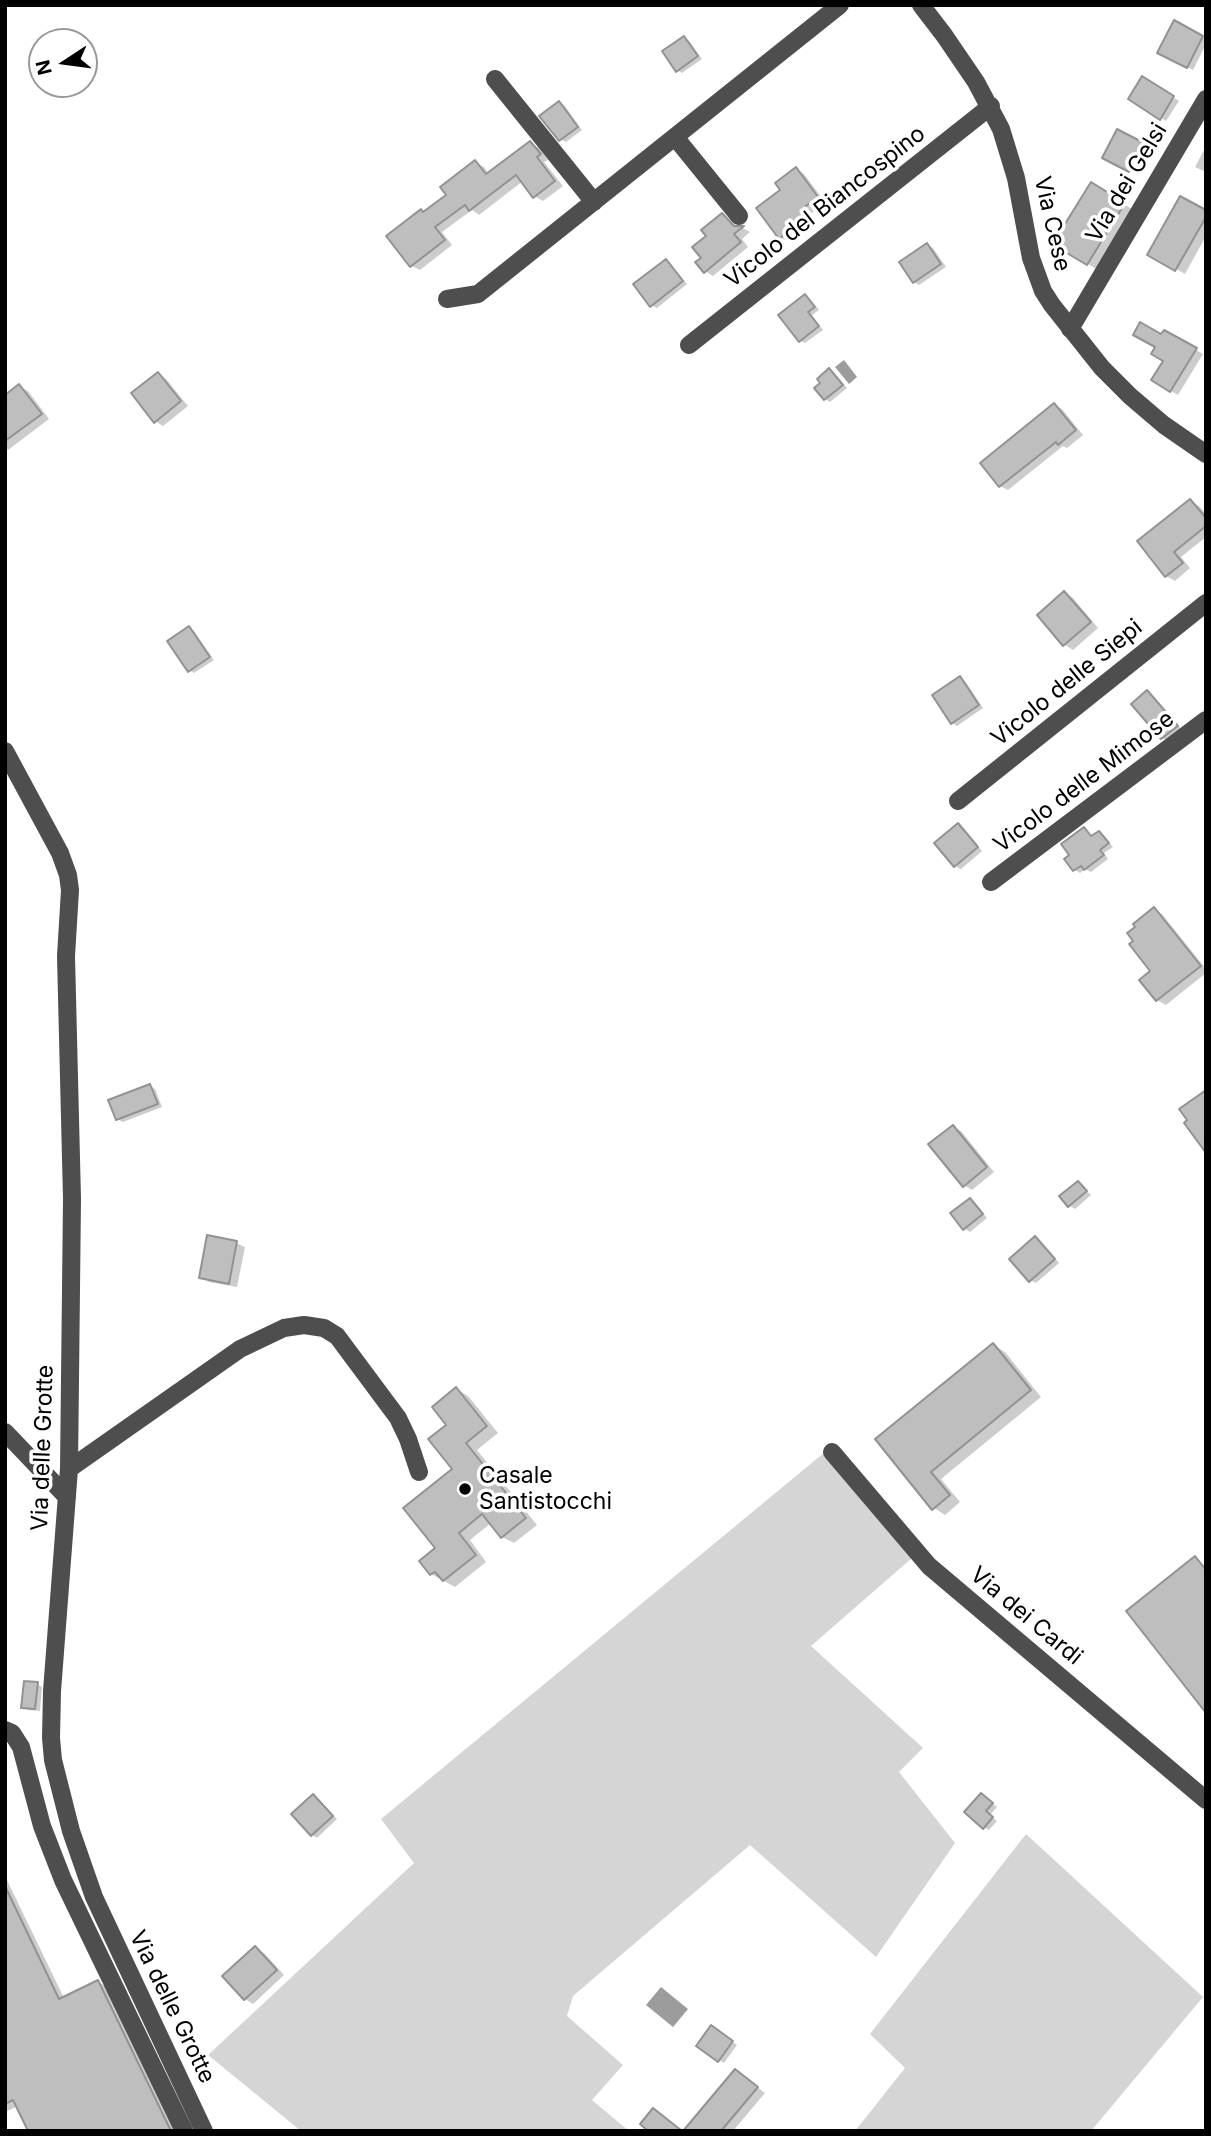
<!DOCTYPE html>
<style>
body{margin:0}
#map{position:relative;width:1211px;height:2136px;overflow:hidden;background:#fff;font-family:Inter,sans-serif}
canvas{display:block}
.frame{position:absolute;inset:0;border:7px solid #000;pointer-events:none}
.north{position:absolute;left:28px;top:28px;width:70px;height:70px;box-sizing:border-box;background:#fff;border:2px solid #999;border-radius:50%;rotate:257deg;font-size:19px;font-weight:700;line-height:28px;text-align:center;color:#000}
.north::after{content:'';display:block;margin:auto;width:24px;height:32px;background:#000;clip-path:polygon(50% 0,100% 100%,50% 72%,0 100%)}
</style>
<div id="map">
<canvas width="1211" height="2136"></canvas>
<div class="frame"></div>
<div class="north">N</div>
</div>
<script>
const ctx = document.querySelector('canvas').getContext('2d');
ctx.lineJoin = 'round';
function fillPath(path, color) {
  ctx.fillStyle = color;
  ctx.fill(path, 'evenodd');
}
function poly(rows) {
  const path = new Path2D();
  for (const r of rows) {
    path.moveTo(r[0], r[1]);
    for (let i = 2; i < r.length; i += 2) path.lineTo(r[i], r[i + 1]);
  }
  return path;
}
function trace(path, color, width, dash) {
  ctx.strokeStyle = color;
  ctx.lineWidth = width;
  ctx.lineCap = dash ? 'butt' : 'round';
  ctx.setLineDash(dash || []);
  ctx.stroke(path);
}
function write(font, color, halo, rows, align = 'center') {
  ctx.font = font + ' Inter,sans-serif';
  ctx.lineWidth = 7;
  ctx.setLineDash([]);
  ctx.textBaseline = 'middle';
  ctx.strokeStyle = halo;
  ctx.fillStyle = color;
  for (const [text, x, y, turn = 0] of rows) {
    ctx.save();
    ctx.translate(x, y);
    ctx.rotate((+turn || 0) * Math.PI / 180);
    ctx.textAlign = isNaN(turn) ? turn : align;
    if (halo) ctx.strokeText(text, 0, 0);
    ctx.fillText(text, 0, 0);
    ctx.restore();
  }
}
fillPath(poly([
 [825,1452,912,1558,811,1646,923,1748,899,1772,955,1843,876,1957,750,1845,573,1996,567,2016,623,2065,592,2100,629,2131,301,2131,208,2055,414,1863,381,1819],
 [1026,1834,1203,1997,1091,2131,855,2131,905,2068,870,2034]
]), '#d5d5d5');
fillPath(poly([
 [844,360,857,377,849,384,835,367],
 [661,1987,688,2009,673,2027,646,2005]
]), '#9c9c9c');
fillPath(poly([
 [1175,23,1206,39,1206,44,1193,70,1160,52],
 [684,38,689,41,702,59,682,73,677,70],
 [1143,79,1179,101,1166,121,1130,99],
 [559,103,565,106,582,130,566,142,560,139],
 [1117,131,1148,147,1135,174,1104,157],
 [530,143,539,148,548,160,544,162,563,186,543,201,534,196,523,181,479,215,472,210,442,232,452,245,420,270,412,266,424,213,448,195,475,163,484,167,489,174],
 [1206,146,1206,172,1195,167],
 [796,169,804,174,825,202,809,215,815,222,789,242,780,237],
 [1091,184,1132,209,1096,269,1063,248],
 [1206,212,1206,236,1185,274,1150,254],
 [722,215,730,220,738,228,743,228,750,232,742,239,748,247,713,276,705,271,703,258,708,236],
 [927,245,933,248,946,267,919,285,914,282],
 [666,261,671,264,687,284,657,308,651,305],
 [805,297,811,300,819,310,812,315,823,330,805,343,800,340],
 [1164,332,1203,354,1178,395,1153,380,1165,360,1162,337],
 [830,371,835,374,847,388,830,402,825,399,823,383],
 [158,374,166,379,188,406,163,426,155,421],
 [20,387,28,391,49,419,8,450,5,448,5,404],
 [1054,405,1062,409,1083,435,1067,448,1063,446,1008,490,1000,486],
 [1190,501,1199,506,1206,514,1206,537,1181,557,1190,568,1175,581,1166,576],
 [1064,593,1073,598,1098,628,1073,650,1065,645,1039,615],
 [189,628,194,631,214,660,194,673,189,670],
 [960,678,965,681,983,708,957,726,952,723],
 [1147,692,1152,695,1182,730,1168,741,1162,738,1133,704],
 [958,825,963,828,982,851,961,869,955,866],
 [1084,829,1093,837,1099,833,1104,836,1113,847,1104,853,1108,859,1091,872,1085,869,1080,873,1075,870,1066,859,1071,855],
 [1154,909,1162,914,1206,969,1206,973,1166,1005,1157,1000,1152,972,1136,941],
 [150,1086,155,1089,162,1107,123,1122,117,1119],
 [953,1127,961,1131,994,1172,972,1190,964,1185],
 [1078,1183,1091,1195,1075,1209,1070,1206],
 [970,1200,975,1203,987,1218,970,1232,965,1229],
 [1035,1239,1040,1242,1059,1263,1036,1283,1030,1280],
 [236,1243,245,1247,237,1287,209,1282,201,1277],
 [993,1345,1005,1352,1041,1397,941,1479,960,1502,945,1515,934,1508,878,1440],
 [456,1389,468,1396,498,1433,477,1450,537,1525,514,1543,502,1537,491,1523,470,1540,486,1562,455,1587,431,1574,455,1469,449,1425],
 [37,1684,42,1687,40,1711,28,1710,23,1707],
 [313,1796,337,1819,317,1838,312,1835],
 [986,1798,997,1807,990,1815,997,1821,989,1830,984,1827],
 [5,1876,64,1998,98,1982,107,1987,176,2131,30,2131,18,2106,5,2112],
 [255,1948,264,1953,284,1975,253,2004,245,1999],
 [716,2030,737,2045,724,2063,719,2060],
 [736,2071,765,2093,733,2131,685,2131]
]), '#0003');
const building = poly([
 [1174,20,1203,36,1187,68,1157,53,1174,20],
 [684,36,698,56,676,72,662,51,684,36],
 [1142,76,1174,96,1160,120,1128,99,1142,76],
 [559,101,578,127,559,141,539,116,559,101],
 [1117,129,1144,143,1129,172,1102,158,1117,129],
 [530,141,541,154,537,157,555,181,533,198,516,175,469,211,465,205,435,227,445,240,410,267,386,236,421,209,423,212,446,195,440,187,475,160,486,174,530,141],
 [796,167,818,197,802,209,807,217,779,239,756,208,780,190,775,183,796,167],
 [1091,182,1125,203,1087,265,1060,249,1063,245,1055,240,1091,182],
 [1180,196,1206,210,1206,217,1175,271,1147,255,1180,196],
 [722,213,734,226,744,226,734,234,741,242,704,273,695,262,701,258,692,247,706,236,701,230,722,213],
 [927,243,941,264,913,283,899,262,927,243],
 [666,259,683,281,650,307,633,284,666,259],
 [805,294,815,307,808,312,819,326,799,342,778,315,805,294],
 [1140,322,1161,334,1164,330,1197,348,1170,392,1151,380,1163,361,1151,354,1155,347,1133,335,1140,322],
 [829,368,843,385,824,400,814,388,820,383,817,379,829,368],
 [158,372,181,401,154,423,131,393,158,372],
 [19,384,42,414,5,441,5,395,19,384],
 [1054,403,1076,430,1058,445,1056,442,999,487,980,463,1054,403],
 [1190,499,1206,518,1206,526,1174,552,1183,563,1165,577,1137,541,1190,499],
 [1064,591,1091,622,1063,646,1037,615,1064,591],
 [189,626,210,657,188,672,167,641,189,626],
 [960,676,979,705,951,724,932,695,960,676],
 [1147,690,1178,726,1161,739,1131,704,1147,690],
 [958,823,978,847,954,867,934,843,958,823],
 [1084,827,1091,836,1099,831,1109,843,1100,850,1104,855,1084,870,1081,866,1073,871,1064,859,1069,855,1061,844,1084,827],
 [1154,907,1201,966,1156,1001,1139,980,1150,971,1129,944,1133,941,1127,933,1135,927,1133,924,1154,907],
 [150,1084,158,1104,116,1120,108,1100,150,1084],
 [1206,1090,1206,1153,1184,1123,1187,1120,1179,1109,1206,1090],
 [953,1125,987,1167,963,1187,928,1144,953,1125],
 [1078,1181,1087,1191,1068,1207,1059,1196,1078,1181],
 [970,1198,983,1214,963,1230,950,1213,970,1198],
 [207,1235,237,1241,229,1284,199,1278,207,1235],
 [1035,1236,1055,1259,1029,1282,1009,1259,1035,1236],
 [993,1343,1031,1390,931,1472,950,1495,932,1510,875,1439,993,1343],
 [456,1387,487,1426,466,1443,526,1518,501,1538,482,1514,459,1533,476,1555,443,1581,435,1572,430,1575,419,1561,435,1548,403,1508,452,1469,428,1439,446,1425,432,1407,456,1387],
 [1195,1556,1206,1570,1206,1713,1126,1611,1195,1556],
 [24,1681,38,1682,35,1709,21,1708,24,1681],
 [981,1793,993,1803,986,1811,993,1817,983,1829,964,1812,981,1793],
 [313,1794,333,1816,311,1836,291,1814,313,1794],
 [5,1886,59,1999,98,1980,171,2131,28,2131,13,2100,5,2104,5,1886],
 [255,1946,277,1970,244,2000,222,1976,255,1946],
 [711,2025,733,2041,718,2062,696,2046,711,2025],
 [735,2069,758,2087,721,2131,683,2131,735,2069],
 [653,2108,682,2131,648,2131,640,2124,653,2108]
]);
fillPath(building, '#bebebe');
trace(building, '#929292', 2);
trace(poly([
 [921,5,944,35,976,82,1001,129,1016,178,1031,258,1043,291,1052,305,1102,368,1130,396,1164,425,1206,454],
 [495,79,594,202],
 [675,137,739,216],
 [447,299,478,294,840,5],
 [1070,329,1206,99],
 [689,345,991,106],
 [5,751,60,853,68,875,70,890,66,956,72,1199,69,1469,52,1691,51,1738,53,1760,71,1831,94,1897,204,2131],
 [958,801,1206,603],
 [991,882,1206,720],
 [5,1432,67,1497],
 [832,1452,929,1566,1206,1800],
 [69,1469,240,1349,284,1328,304,1325,324,1328,337,1336,398,1418,408,1439,419,1472],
 [5,1730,12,1733,21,1747,42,1826,63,1880,184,2131]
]), '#4e4e4e', 18);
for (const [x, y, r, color] of [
 [465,1489,7,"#000"]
]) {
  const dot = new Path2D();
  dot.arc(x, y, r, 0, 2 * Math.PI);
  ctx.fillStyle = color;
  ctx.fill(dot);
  trace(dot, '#fff', 2.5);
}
write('23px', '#000', '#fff', [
 ["Via dei Gelsi",1127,183,-59],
 ["Vicolo del Biancospino",825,207,-38],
 ["Via Cese",1052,224,77],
 ["Vicolo delle Siepi",1067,683,-39],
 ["Vicolo delle Mimose",1084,782,-37],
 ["Via delle Grotte",43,1448,-88],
 ["Via dei Cardi",1026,1616,40],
 ["Via delle Grotte",172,2007,64]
]);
write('23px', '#000', '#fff', [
 ["Casale",479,1476],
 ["Santistocchi",479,1502]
], 'left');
</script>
